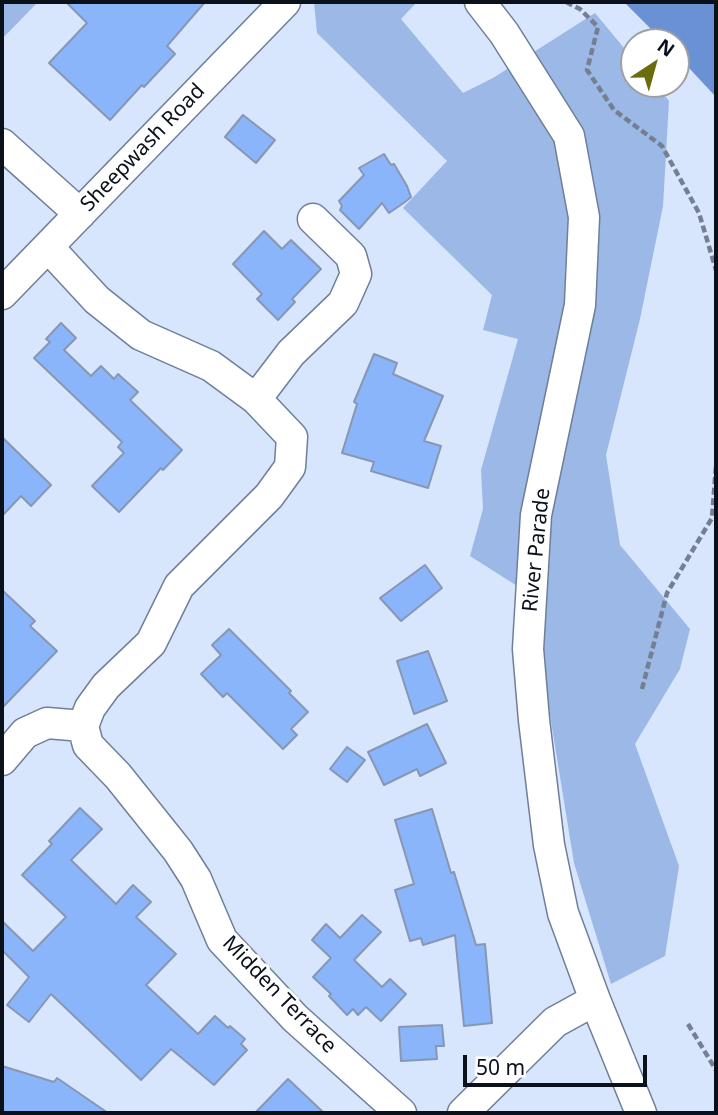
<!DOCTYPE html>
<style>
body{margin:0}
#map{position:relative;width:718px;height:1115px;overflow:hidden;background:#d7e5fd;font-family:"Noto Sans",sans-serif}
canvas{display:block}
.frame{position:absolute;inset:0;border:4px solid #0b111b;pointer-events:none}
.north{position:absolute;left:620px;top:28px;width:70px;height:70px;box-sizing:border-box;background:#fff;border:2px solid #9da0a4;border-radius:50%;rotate:36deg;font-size:19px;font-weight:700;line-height:28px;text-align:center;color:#0b111b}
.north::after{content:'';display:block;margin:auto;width:24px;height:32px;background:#6b6c0c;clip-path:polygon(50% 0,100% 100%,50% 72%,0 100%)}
.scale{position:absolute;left:463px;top:1055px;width:184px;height:32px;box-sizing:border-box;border:4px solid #0b111b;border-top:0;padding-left:9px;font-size:21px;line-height:24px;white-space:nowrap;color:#0b111b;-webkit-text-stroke:5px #fff;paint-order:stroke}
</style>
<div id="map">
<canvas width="718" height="1115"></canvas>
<div class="frame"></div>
<div class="north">N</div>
<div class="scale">50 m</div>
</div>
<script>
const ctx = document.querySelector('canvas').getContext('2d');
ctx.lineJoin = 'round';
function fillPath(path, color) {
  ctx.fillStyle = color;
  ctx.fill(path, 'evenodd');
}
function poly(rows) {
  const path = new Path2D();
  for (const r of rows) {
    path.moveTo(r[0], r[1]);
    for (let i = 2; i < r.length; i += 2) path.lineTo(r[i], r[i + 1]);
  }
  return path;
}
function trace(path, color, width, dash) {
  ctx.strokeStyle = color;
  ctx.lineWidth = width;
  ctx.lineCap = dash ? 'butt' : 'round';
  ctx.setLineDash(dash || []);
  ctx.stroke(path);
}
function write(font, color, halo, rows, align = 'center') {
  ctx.font = font + ' "Noto Sans",sans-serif';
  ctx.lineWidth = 6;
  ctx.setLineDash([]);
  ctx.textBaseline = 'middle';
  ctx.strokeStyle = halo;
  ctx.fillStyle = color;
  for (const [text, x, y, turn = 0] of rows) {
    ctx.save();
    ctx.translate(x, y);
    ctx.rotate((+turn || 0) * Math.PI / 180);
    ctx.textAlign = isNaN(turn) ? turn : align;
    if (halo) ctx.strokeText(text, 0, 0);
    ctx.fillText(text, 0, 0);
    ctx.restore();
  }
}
fillPath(poly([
 [2,2,38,2,2,39],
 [314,2,417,2,401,19,463,93,493,78,595,13,634,60,634,84,655,84,669,101,663,206,640,319,606,455,620,545,690,629,680,669,635,744,679,866,665,956,611,984,574,863,544,678,544,603,470,556,483,509,481,470,518,339,483,330,492,295,403,208,447,161,317,33]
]), '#9bb8e6');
fillPath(poly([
 [624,2,716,2,716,97,676,54,676,42,664,42]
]), '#6a91d4');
const building = poly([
 [66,2,205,2,167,46,175,54,144,87,142,85,110,120,49,63,87,23,66,2],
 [243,115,275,140,256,163,225,137,243,115],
 [384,154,391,165,394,164,407,186,411,197,405,202,389,213,382,203,359,229,340,210,342,206,339,201,364,175,359,168,384,154],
 [264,231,282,249,291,240,321,269,292,299,295,302,278,320,257,299,262,294,233,264,264,231],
 [61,323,76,338,64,350,91,376,101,366,114,379,118,374,138,392,130,400,182,450,163,470,161,468,119,512,92,486,124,453,118,447,122,442,34,358,50,342,46,339,61,323],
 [374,354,397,363,393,374,443,396,424,441,441,446,428,488,371,471,374,462,342,453,357,404,354,402,374,354],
 [2,437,51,485,31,506,21,496,2,516,2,437],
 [425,565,442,588,401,621,380,598,425,565],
 [2,590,35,621,30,626,57,651,2,708,2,590],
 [229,629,291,691,289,693,308,712,291,729,297,735,283,749,227,693,223,697,201,674,221,655,212,645,229,629],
 [428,651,447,701,414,714,397,661,428,651],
 [427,724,446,763,420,776,417,769,384,785,368,752,427,724],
 [347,747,365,760,347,782,330,769,347,747],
 [80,808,102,829,71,860,116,904,133,885,151,902,136,917,176,954,146,985,198,1034,215,1016,228,1028,230,1026,245,1039,241,1044,247,1050,214,1085,171,1049,141,1080,51,994,29,1022,7,1005,29,977,2,950,2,921,33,951,66,917,22,875,52,844,49,841,80,808],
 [432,809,451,873,454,872,476,945,485,944,492,1023,464,1026,455,935,423,945,421,938,410,941,395,890,414,884,395,820,432,809],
 [362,915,381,932,354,960,382,987,390,979,406,994,381,1021,366,1007,358,1015,353,1009,347,1015,329,996,331,994,313,977,331,958,312,940,326,924,340,938,362,915],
 [442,1025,444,1046,436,1046,437,1059,401,1061,399,1027,442,1025],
 [2,1066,54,1082,57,1078,108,1113,2,1113,2,1066],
 [288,1079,324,1113,255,1113,288,1079]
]);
fillPath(building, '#8bb5fa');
trace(building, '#8797b3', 2);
const street = poly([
 [480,2,504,33,569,136,584,217,580,305,536,515,528,649,534,720,549,845,563,913,595,1000,641,1113],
 [2,144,80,214],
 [48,247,97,300,141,335,211,366,256,399,292,437,290,467,269,496,179,586,151,643,106,686,90,708,83,726,88,745,118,776,178,851,196,879,222,940,295,1018,401,1113],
 [2,294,285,2],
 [256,399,291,353,343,303,356,274,351,256,313,219],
 [2,760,25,733,47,723,83,726],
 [463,1113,555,1022,595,1000]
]);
trace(street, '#6f7f9a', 33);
trace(poly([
 [566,2,580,9,598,27,587,70,614,110,662,146,699,213,716,270],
 [642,689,667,593,712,518,716,466],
 [688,1024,716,1070]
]), '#757f91', 4.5, [7, 3.5]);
trace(street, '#fff', 30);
write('21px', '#0b111b', '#fff', [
 ["Sheepwash Road",143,148,-46],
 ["River Parade",537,550,-84],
 ["Midden Terrace",279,995,46]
]);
</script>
